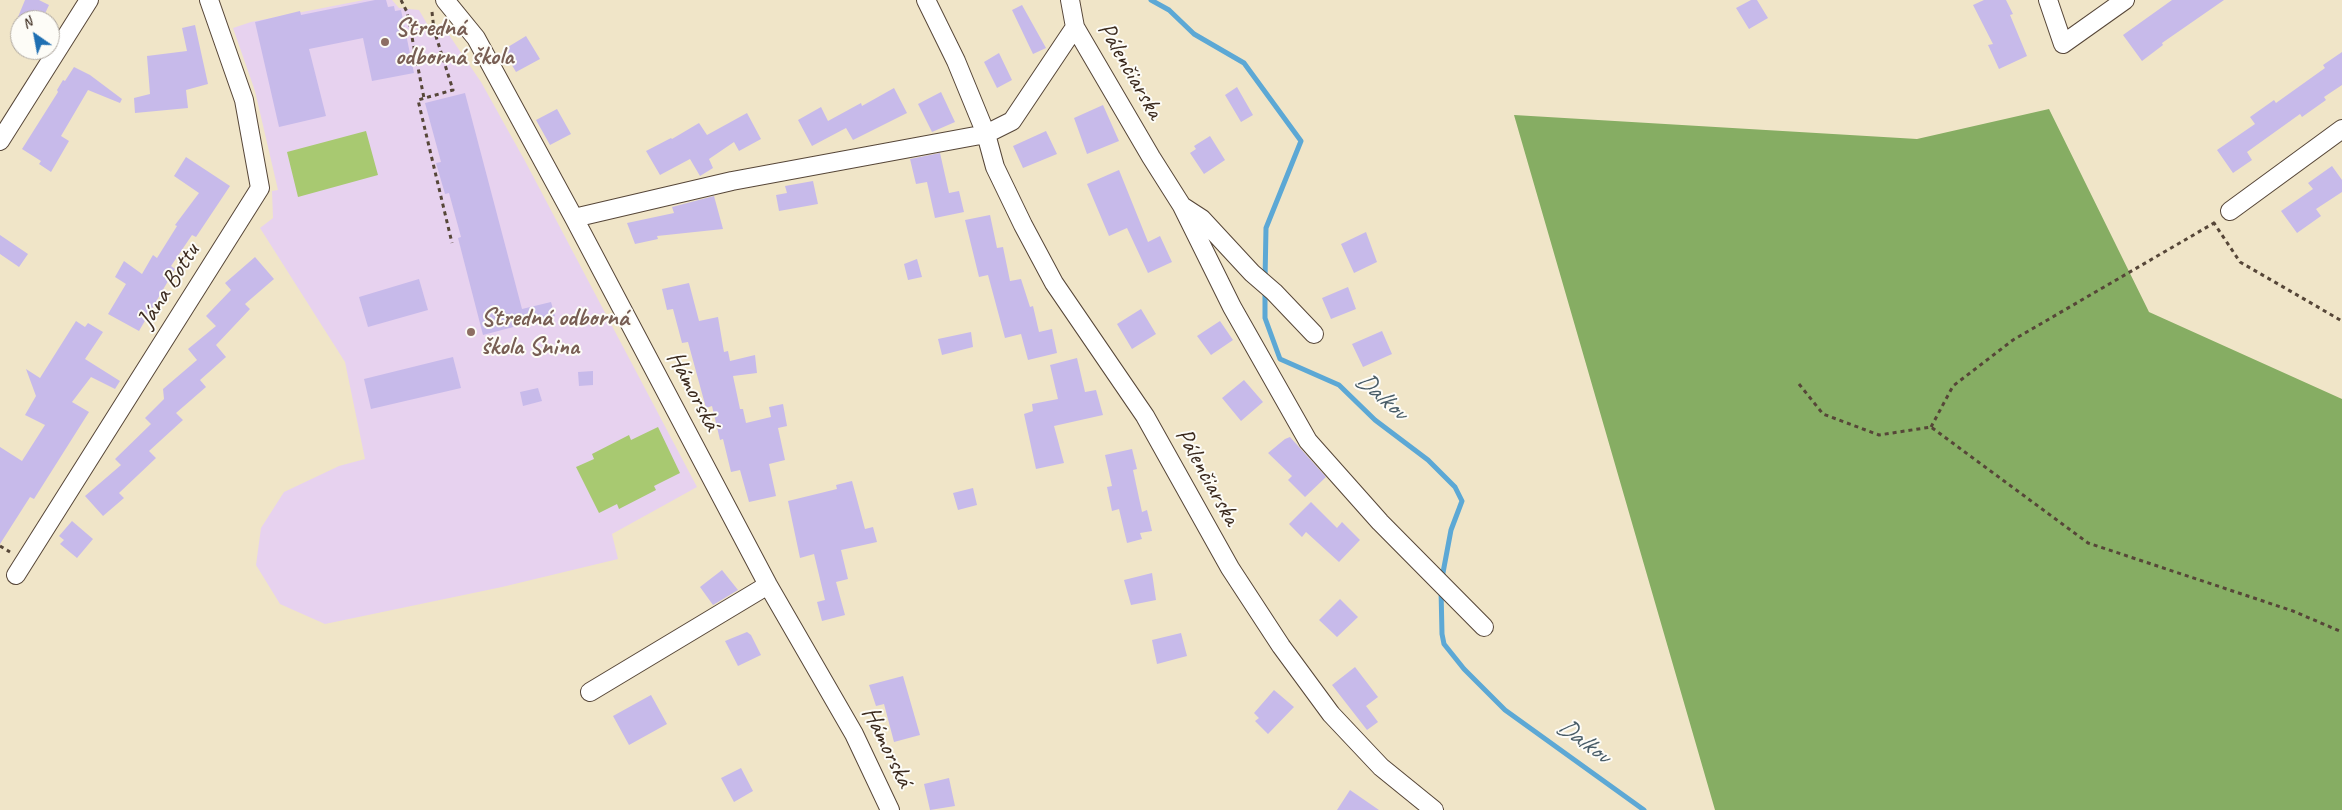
<!DOCTYPE html>
<meta charset="utf-8">
<style>
body{margin:0}
#map{position:relative;width:2342px;height:810px;overflow:hidden;background:#f0e5c8;font-family:Caveat,sans-serif}
canvas{display:block}
.north{position:absolute;left:10px;top:10px;width:50px;height:50px;box-sizing:border-box;background:#fdfcf7;border:1px solid #afa8a0;border-radius:50%;rotate:327deg;font-size:14px;font-weight:700;line-height:20px;text-align:center;color:#3b2a1e}
.north::after{content:'';display:block;margin:auto;width:18px;height:22px;background:#1f6fb2;clip-path:polygon(50% 0,100% 100%,50% 72%,0 100%)}
</style>
<div id="map">
<canvas width="2342" height="810"></canvas>
<div class="north">N</div>
</div>
<script>
const ctx = document.querySelector('canvas').getContext('2d');
ctx.lineJoin = 'round';
function fillPath(path, color) {
  ctx.fillStyle = color;
  ctx.fill(path, 'evenodd');
}
function poly(rows) {
  const path = new Path2D();
  for (const r of rows) {
    path.moveTo(r[0], r[1]);
    for (let i = 2; i < r.length; i += 2) path.lineTo(r[i], r[i + 1]);
  }
  return path;
}
function trace(path, color, width, dash) {
  ctx.strokeStyle = color;
  ctx.lineWidth = width;
  ctx.lineCap = dash ? 'butt' : 'round';
  ctx.setLineDash(dash || []);
  ctx.stroke(path);
}
function write(font, color, halo, rows, align = 'center') {
  ctx.font = font + ' Caveat,sans-serif';
  ctx.lineWidth = 4;
  ctx.setLineDash([]);
  ctx.textBaseline = 'middle';
  ctx.strokeStyle = halo;
  ctx.fillStyle = color;
  for (const [text, x, y, turn = 0] of rows) {
    ctx.save();
    ctx.translate(x, y);
    ctx.rotate((+turn || 0) * Math.PI / 180);
    ctx.textAlign = isNaN(turn) ? turn : align;
    if (halo) ctx.strokeText(text, 0, 0);
    ctx.fillText(text, 0, 0);
    ctx.restore();
  }
}
fillPath(poly([
 [364,0,392,0,399,8,419,10,430,29,445,29,481,82,525,161,697,487,612,534,618,559,502,587,325,624,280,604,256,565,261,528,284,492,339,466,365,459,345,362,260,228,273,218,272,191,278,190,255,91,233,28,251,22]
]), '#e7d2ef');
fillPath(poly([
 [366,131,378,175,298,197,287,152],
 [658,427,680,473,654,486,656,490,619,509,617,504,599,513,576,467,594,459,592,454,629,435,631,440]
]), '#a8c971');
fillPath(poly([
 [2049,109,2149,312,2342,399,2342,810,1715,810,1514,115,1917,139]
]), '#86ad63');
trace(poly([
 [1151,0,1169,10,1194,34,1244,63,1301,141,1266,228,1265,280],
 [1265,291,1265,318,1280,359,1339,385,1375,420,1428,460,1455,487,1462,501,1451,530,1442,578],
 [1441,589,1442,634,1444,644,1464,669,1505,710,1644,810]
]), '#5ca8d5', 5);
fillPath(poly([
 [25,0,39,0,49,5,42,20,25,20,18,17],
 [375,0,386,0,388,7,394,6,395,11,401,10,414,73,372,81,363,38,309,49,326,116,279,127,255,22,300,11,301,15],
 [1751,0,1757,0,1768,18,1749,29,1736,8],
 [1984,0,2006,0,2013,14,2010,15,2027,56,1999,69,1988,45,1993,44,1973,5],
 [2172,0,2224,0,2162,43,2163,45,2142,61,2123,35],
 [1022,5,1046,48,1033,54,1012,10],
 [195,25,208,84,186,90,188,108,135,113,134,98,150,94,147,56,187,51,182,28],
 [526,36,540,59,516,72,503,50],
 [2342,52,2342,85,2324,97,2326,100,2302,117,2300,114,2247,152,2252,160,2233,173,2217,150,2255,124,2250,117,2274,100,2276,103,2325,68,2323,65],
 [999,53,1012,80,997,88,984,62],
 [74,67,90,75,122,99,120,103,88,90,61,136,69,141,51,172,39,164,41,161,22,149,58,92,57,90,63,80,65,81],
 [1237,87,1253,115,1241,122,1225,95],
 [894,88,907,113,853,140,846,128,812,146,798,120,821,107,828,121,861,103,862,106],
 [941,92,955,122,932,132,918,104],
 [465,93,522,309,551,302,555,316,483,335,458,238,461,237,449,193,445,194,436,163,441,162,425,103],
 [1103,105,1119,141,1087,154,1074,118],
 [557,109,571,134,550,145,536,120],
 [747,113,761,139,739,151,734,142,709,159,713,168,700,176,690,159,660,175,646,151,671,138,672,139,699,123,707,135],
 [1046,131,1057,154,1023,168,1013,146],
 [1210,136,1225,160,1204,174,1190,153,1196,149,1194,146],
 [940,153,949,193,959,191,964,212,935,218,927,182,916,184,910,159],
 [186,157,230,186,196,237,192,235,171,266,175,269,139,331,108,314,126,284,115,277,124,261,142,274,153,255,157,258,177,226,175,225,199,193,174,176],
 [2332,166,2342,180,2342,192,2316,209,2321,216,2297,233,2281,211,2313,189,2308,183],
 [1119,170,1148,242,1160,236,1172,262,1148,273,1127,228,1109,236,1087,184],
 [813,181,818,204,779,211,776,195,787,193,785,186],
 [714,196,723,229,657,236,658,239,635,244,627,223,674,213,672,207],
 [990,215,997,248,1003,247,1010,281,1021,279,1030,307,1033,306,1039,332,1052,329,1057,353,1028,360,1021,334,1005,338,988,275,979,277,965,220],
 [1366,232,1377,262,1354,273,1341,244],
 [0,235,28,254,19,267,0,254],
 [255,257,274,279,245,304,250,309,216,345,226,357,200,380,206,387,176,413,183,420,149,451,156,458,119,493,124,498,103,516,85,496,121,465,115,459,151,424,145,418,164,399,163,389,197,360,188,349,216,326,206,316,231,290,225,283],
 [917,259,922,277,908,280,904,264],
 [419,279,428,310,368,327,359,297],
 [689,283,699,321,718,317,724,352,728,351,730,361,755,355,757,373,733,376,740,409,743,409,746,423,771,417,769,407,783,404,787,426,778,428,785,460,769,464,776,496,749,502,740,470,731,472,723,439,720,440,712,406,706,408,688,342,682,343,673,309,667,310,662,289],
 [1348,287,1356,309,1331,319,1322,298],
 [1141,309,1156,334,1132,349,1117,324],
 [76,321,85,327,88,323,103,332,85,359,120,381,115,389,91,377,72,402,89,412,34,499,30,497,0,544,0,447,22,461,45,425,25,415,36,396,26,369,40,378],
 [1220,321,1233,340,1211,355,1197,336],
 [1382,331,1392,354,1363,367,1352,344],
 [971,332,973,347,942,355,938,339],
 [453,357,461,388,371,409,364,379],
 [1077,358,1085,392,1096,390,1103,415,1054,426,1064,463,1036,469,1024,414,1033,411,1032,404,1058,399,1050,365],
 [593,371,593,385,579,386,578,372],
 [1244,380,1263,402,1241,421,1222,398],
 [538,388,542,401,523,406,520,392],
 [1290,437,1326,477,1305,497,1288,480,1292,476,1268,453,1285,439],
 [1132,449,1137,469,1133,470,1142,512,1147,510,1152,531,1140,533,1142,539,1127,543,1119,509,1112,511,1107,487,1112,486,1105,455],
 [852,481,865,529,873,527,877,542,841,550,848,579,836,582,845,615,822,621,817,602,825,600,814,554,800,558,788,501,837,489,836,485],
 [973,488,977,505,958,510,953,493],
 [1311,502,1337,528,1342,522,1360,540,1339,562,1306,532,1302,537,1289,524],
 [72,521,93,539,77,558,60,544,64,540,59,536],
 [722,570,738,590,713,605,700,587],
 [1152,573,1156,600,1131,605,1124,580],
 [1340,599,1358,617,1337,637,1319,620],
 [747,632,751,635,761,655,738,666,725,641],
 [1181,633,1187,656,1157,664,1152,640],
 [1355,667,1378,697,1366,706,1378,722,1367,730,1332,685],
 [903,676,920,735,894,742,884,704,876,706,869,685],
 [1274,690,1294,707,1268,734,1255,721,1259,718,1254,713],
 [651,695,667,724,629,745,613,716],
 [741,768,753,791,734,802,721,778],
 [949,778,955,806,930,810,924,784],
 [1350,790,1379,810,1337,810]
]), '#c7baea');
const street = poly([
 [445,0,476,38,574,218,768,585,854,734,890,810],
 [926,0,956,61,986,134,995,167,1023,225,1054,283,1145,416,1230,568,1281,646,1331,714,1381,767,1434,810],
 [2048,0,2063,44,2125,0],
 [1075,27,1151,157,1182,206,1232,307,1308,441,1380,522,1484,627],
 [0,141,89,0],
 [1182,206,1202,219,1252,273,1274,292,1314,334],
 [2230,211,2342,129],
 [574,218,732,181,986,134,1012,121,1075,27,1070,0],
 [16,575,260,188,244,100,209,0],
 [590,692,768,585]
]);
trace(street, '#564638', 20);
trace(poly([
 [401,0,407,12,424,98],
 [432,12,434,30,453,90,418,100,452,243],
 [2215,222,2214,223,2240,262,2342,321],
 [1799,384,1823,414,1879,435,1931,427,2088,543,2293,611,2342,632],
 [1931,427,1953,386,2013,340,2214,223],
 [0,546,10,552]
]), '#564638', 3, [4, 4]);
trace(street, '#fff', 18);
for (const [x, y, r, color] of [
 [385,42,5,"#8d6e63"],
 [471,332,5,"#8d6e63"]
]) {
  const dot = new Path2D();
  dot.arc(x, y, r, 0, 2 * Math.PI);
  ctx.fillStyle = color;
  ctx.fill(dot);
  trace(dot, '#fdfcf7', 2);
}
write('bold 25px', '#785e54', '#fdfcf7', [
 ["Stredná",395,28],
 ["odborná škola",395,57],
 ["Stredná odborná",481,318],
 ["škola Snina",481,347]
], 'left');
write('25px', '#3b2a1e', '#fdfcf7', [
 ["Pálenčiarska",1130,71,60],
 ["Jána Bottu",169,286,-58],
 ["Hámorská",693,391,62],
 ["Pálenčiarska",1207,477,61],
 ["Hámorská",887,747,64]
]);
write('italic 26px', '#485c67', '#fdfcf7', [
 ["Dalkov",1381,396,41],
 ["Dalkov",1583,741,36]
]);
</script>
